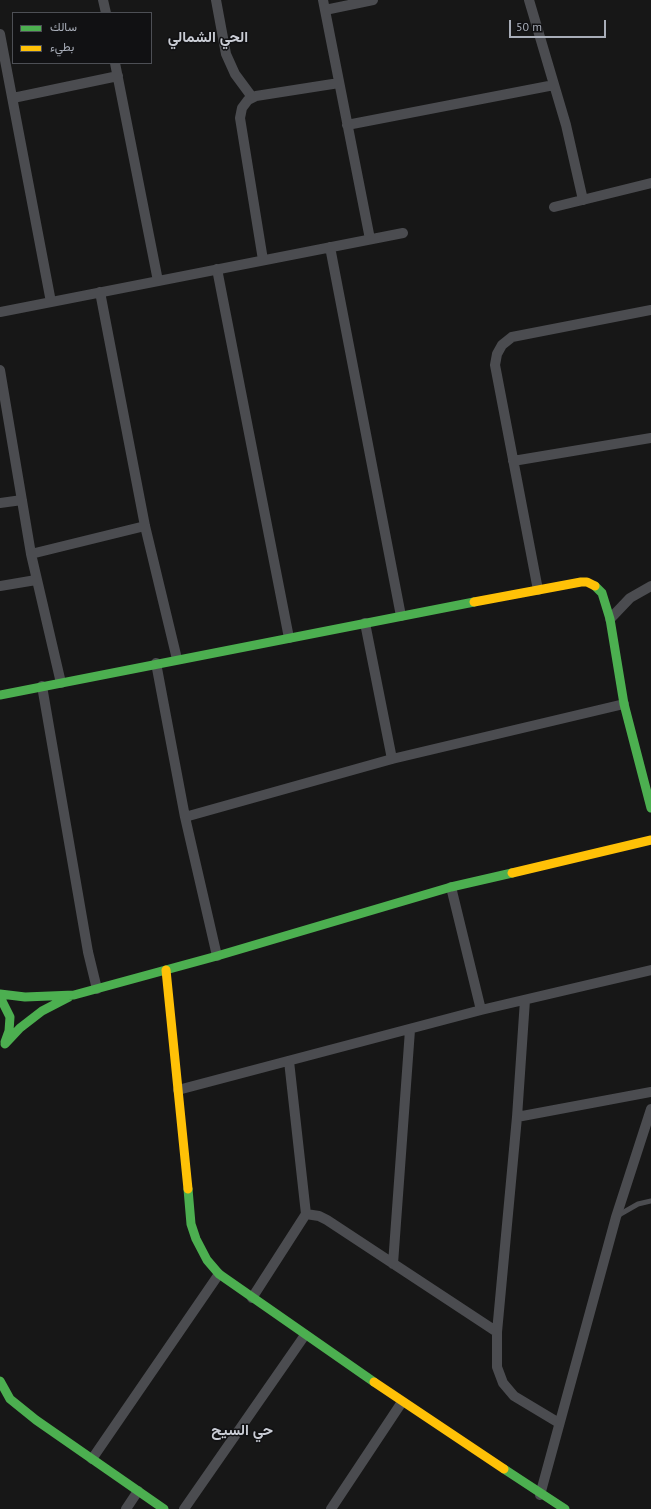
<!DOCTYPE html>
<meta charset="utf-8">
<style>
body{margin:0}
#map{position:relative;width:651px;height:1509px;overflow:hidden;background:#171717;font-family:"PT Sans",Vazirmatn,sans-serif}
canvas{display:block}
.legend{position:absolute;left:12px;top:12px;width:140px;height:52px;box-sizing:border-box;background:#111113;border:1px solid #4d4f55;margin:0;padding:5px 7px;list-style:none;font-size:12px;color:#a8adb8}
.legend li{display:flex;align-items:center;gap:8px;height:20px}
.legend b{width:20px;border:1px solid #4d4f55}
.scale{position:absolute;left:509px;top:20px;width:97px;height:18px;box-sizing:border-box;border:2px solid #a8adb8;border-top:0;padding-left:5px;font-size:12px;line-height:14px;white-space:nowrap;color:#a8adb8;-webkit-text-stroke:3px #111113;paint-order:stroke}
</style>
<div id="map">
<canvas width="651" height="1509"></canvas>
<ul class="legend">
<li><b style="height:5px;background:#4caf50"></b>سالك</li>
<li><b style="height:5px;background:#ffc107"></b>بطيء</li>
</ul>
<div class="scale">50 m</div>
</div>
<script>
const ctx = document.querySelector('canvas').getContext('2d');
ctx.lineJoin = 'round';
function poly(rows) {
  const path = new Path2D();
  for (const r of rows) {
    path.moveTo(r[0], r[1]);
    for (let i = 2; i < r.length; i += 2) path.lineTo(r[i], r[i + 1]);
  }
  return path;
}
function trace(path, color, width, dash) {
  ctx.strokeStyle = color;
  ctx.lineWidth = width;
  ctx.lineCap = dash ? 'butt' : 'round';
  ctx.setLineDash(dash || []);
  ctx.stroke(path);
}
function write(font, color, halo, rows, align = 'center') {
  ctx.font = font + ' "PT Sans",Vazirmatn,sans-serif';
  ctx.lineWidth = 3;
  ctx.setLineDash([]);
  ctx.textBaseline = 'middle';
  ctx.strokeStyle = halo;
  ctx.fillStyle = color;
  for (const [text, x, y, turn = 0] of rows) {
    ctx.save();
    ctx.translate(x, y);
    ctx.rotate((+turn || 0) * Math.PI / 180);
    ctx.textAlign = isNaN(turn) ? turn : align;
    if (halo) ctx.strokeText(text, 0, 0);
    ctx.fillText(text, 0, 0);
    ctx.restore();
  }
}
trace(poly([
 [617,1216,638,1204,651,1201]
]), '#4b4c50', 5);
trace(poly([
 [103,0,106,13],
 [216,0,226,54,235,74,252,97],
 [323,0,370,239],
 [529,0,566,125,583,200],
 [325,10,373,0],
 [0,34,51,302],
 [115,63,158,281],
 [13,98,118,76],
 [347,125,554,85],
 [554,207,651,183],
 [330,247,401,616],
 [263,260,240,118,242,108,248,100,256,96,339,83],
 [217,269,289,638],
 [100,292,145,526,177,659],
 [0,312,403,233],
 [0,370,31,554,61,683],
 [513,461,651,438],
 [0,503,22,500],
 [31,554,145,526],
 [0,586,36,580],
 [538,590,495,365,497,354,502,345,512,337,651,310],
 [610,619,630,598,651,586],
 [365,623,392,759],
 [156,663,185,817,217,956],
 [42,686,88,952,97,989],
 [185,817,392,759,624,704],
 [451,887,481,1010],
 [525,1000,517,1117,497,1332,497,1367,503,1383,514,1396,559,1423],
 [178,1090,481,1010,651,970],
 [517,1117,651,1092],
 [306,1214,319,1216,327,1220,497,1332],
 [393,1264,410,1030],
 [252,1298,306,1214,289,1061],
 [92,1459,219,1274],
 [540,1495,616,1217,651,1109],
 [126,1509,138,1491],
 [184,1509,305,1335],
 [331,1509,402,1402]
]), '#4b4c50', 10);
trace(poly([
 [595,586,602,593,610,619,624,704,651,808],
 [0,695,474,602],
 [0,994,25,997,74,995,217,956,451,887,512,873],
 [0,997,10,1017,9,1031,5,1042],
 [5,1044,20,1028,42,1011,69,997],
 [188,1189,191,1224,196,1239,207,1260,219,1274,374,1382],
 [0,1381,10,1399,36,1420,164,1509],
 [504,1469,565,1509]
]), '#4caf50', 9);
trace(poly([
 [474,602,581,582,587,582,595,586],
 [512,873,651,840],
 [166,970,188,1189],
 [374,1382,504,1469]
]), '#ffc107', 9);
write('bold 15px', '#c9ccd4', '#111113', [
 ["الحي الشمالي",208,38],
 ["حي السيح",242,1431]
]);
</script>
